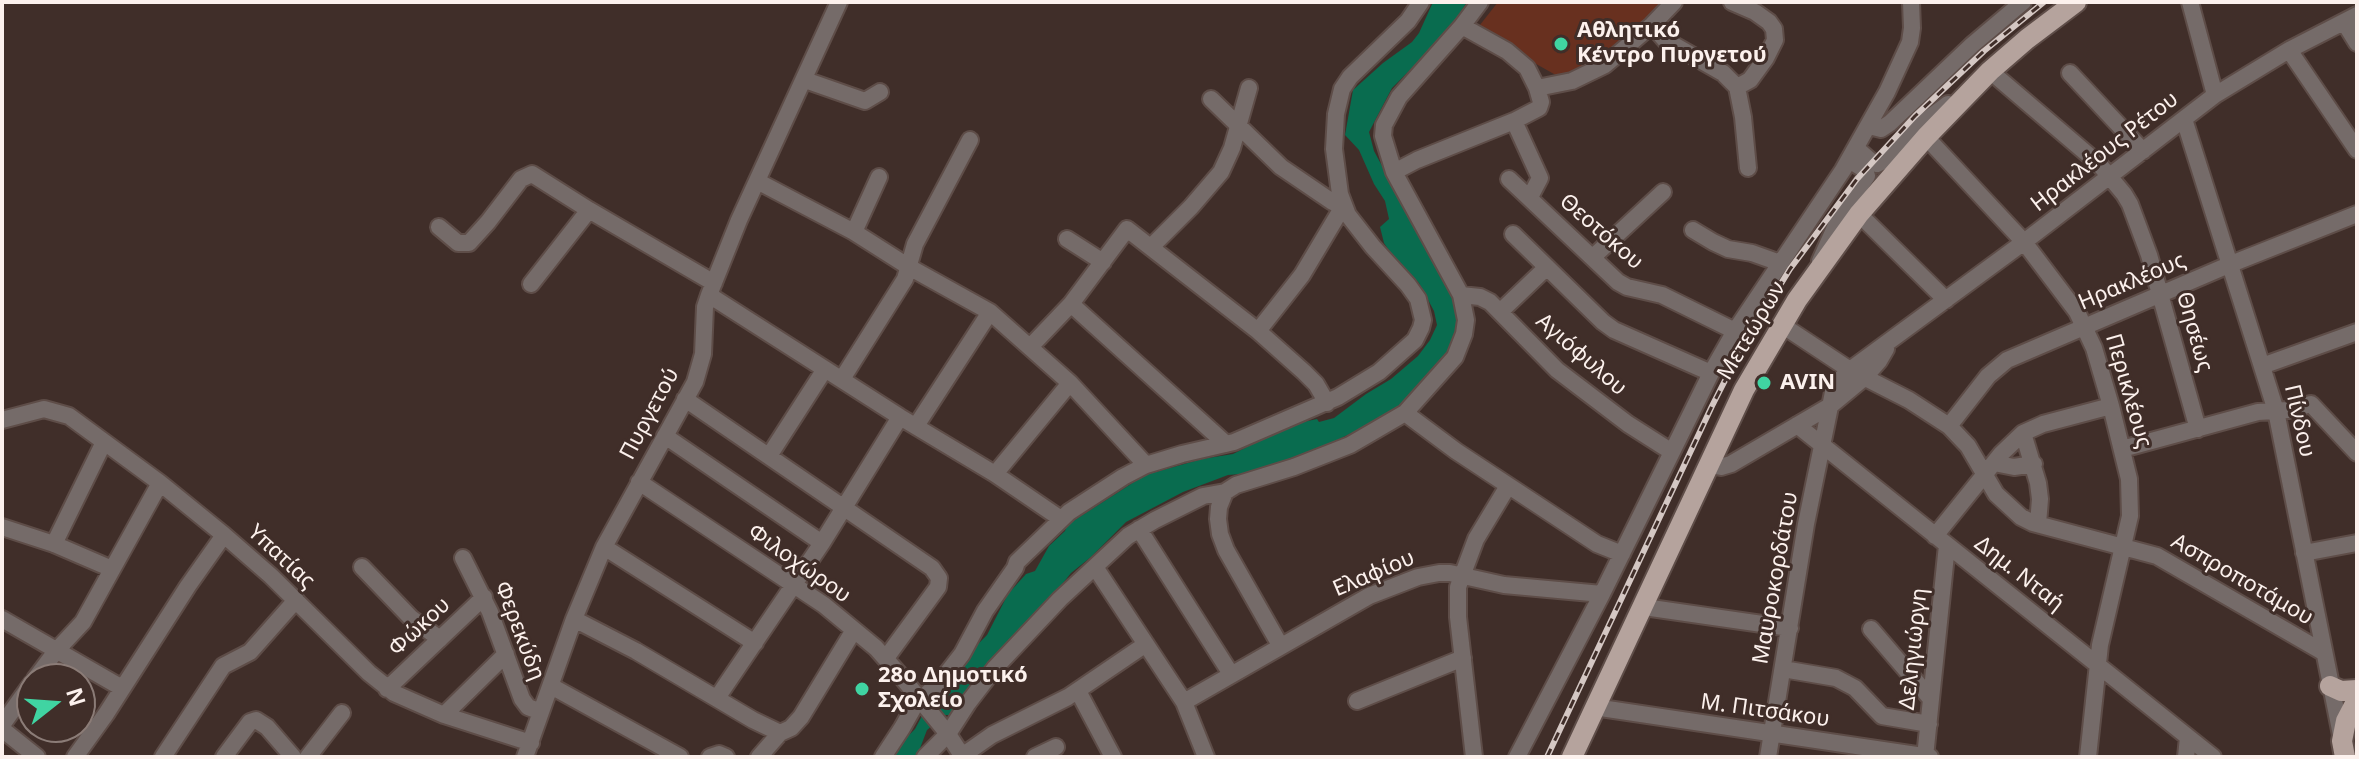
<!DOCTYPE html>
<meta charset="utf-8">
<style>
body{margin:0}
#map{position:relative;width:2359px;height:759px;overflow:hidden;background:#402e29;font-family:"Noto Sans",sans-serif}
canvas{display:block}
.frame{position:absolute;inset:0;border:4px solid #fcf1ed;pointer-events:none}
.north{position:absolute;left:16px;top:663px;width:80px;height:80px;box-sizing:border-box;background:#402e29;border:2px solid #8b7c77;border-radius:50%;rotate:73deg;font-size:22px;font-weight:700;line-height:32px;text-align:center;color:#fcf1ed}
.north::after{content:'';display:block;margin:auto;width:28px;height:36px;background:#40d4a2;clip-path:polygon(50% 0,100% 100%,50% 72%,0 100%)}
</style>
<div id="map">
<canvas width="2359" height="759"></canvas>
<div class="frame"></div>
<div class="north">N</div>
</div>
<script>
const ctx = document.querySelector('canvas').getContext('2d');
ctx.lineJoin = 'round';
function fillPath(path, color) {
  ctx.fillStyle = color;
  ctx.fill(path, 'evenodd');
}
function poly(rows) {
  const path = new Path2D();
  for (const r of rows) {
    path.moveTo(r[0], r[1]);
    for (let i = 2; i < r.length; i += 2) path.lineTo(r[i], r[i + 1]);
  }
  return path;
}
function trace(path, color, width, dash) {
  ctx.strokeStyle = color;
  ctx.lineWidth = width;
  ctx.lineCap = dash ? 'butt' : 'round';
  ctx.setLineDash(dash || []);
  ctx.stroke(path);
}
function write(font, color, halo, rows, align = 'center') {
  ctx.font = font + ' "Noto Sans",sans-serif';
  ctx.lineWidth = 6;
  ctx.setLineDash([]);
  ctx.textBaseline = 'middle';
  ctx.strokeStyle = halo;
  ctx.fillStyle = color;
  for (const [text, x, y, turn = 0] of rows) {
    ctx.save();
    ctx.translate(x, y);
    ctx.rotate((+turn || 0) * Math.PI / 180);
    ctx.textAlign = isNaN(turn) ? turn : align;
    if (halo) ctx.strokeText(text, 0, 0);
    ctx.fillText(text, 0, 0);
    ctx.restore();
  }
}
fillPath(poly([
 [1498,2,1664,2,1611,54,1561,78,1476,30]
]), '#68301f');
fillPath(poly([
 [1433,2,1467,2,1447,33,1392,88,1369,132,1374,151,1429,253,1453,292,1460,323,1450,350,1410,399,1394,412,1303,457,1253,473,1228,475,1183,492,1126,522,1091,557,1071,573,1052,597,1041,605,1034,618,993,657,951,715,945,715,927,730,919,751,914,757,894,757,903,741,915,729,932,697,945,690,958,677,974,648,987,635,1008,594,1026,574,1035,571,1049,546,1065,531,1067,525,1145,475,1202,459,1233,454,1281,430,1303,422,1317,419,1319,422,1334,418,1366,394,1391,379,1418,356,1430,340,1437,325,1434,311,1419,283,1390,252,1384,243,1380,227,1389,219,1385,201,1374,184,1359,150,1345,135,1353,90,1383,63,1412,42,1419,33]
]), '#096c4f');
const minor = poly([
 [1732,2,1755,12,1769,22,1774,29,1775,40,1766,58,1750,80,1737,87],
 [2190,2,2215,95],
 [2344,22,2357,43],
 [1652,25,1665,40,1723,73,1737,87,1743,117,1748,168],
 [2289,50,2357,150],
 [1990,71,2099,164,2124,194,2130,204,2149,255,2198,429],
 [2070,73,2143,151],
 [805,80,865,101,880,92],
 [1537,88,1572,81,1605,65,1652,25,1674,2],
 [1211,99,1281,167,1331,201,1345,208],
 [2184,119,2276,411,2341,735],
 [1514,121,1540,178,1530,197],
 [1869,126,1881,129,1890,123,1972,45,2023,2],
 [1926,137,2024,242,2077,312,2094,348,2111,406,2129,479,2130,516,2100,645,2088,757],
 [1856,148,1872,162,1877,164,1885,160,1920,125,1948,104],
 [1394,172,1417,160,1514,121,1539,108,1541,102,1537,88,1527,68,1507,51,1462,26],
 [1509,179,1618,282,1627,287,1662,295,1735,331],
 [757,181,854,232,909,267,990,312,1070,383,1146,465],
 [1859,214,1946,300],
 [439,227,458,243,469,243,488,222,521,179,532,174,589,210,714,283],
 [1693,230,1713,242,1728,249,1752,253,1780,263],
 [854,232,879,177],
 [1513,234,1603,322,1614,330,1711,373],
 [1067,239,1103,262],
 [1151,247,1191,207,1221,172,1232,148,1249,88],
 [1593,257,1663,192],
 [1820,261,1841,214,1867,176,1865,170,1849,160],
 [531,284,589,210],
 [709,295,900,417,995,474,1061,519],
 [1461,295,1480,297,1490,302,1557,370,1628,424,1672,452],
 [1071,304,1226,444],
 [1501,311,1547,267],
 [1782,325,1850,370,1909,400,1949,426,1968,446,1996,494,2021,517,2033,523,2157,556,2323,652],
 [1258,331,1302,275,1342,208],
 [1030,347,1071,304,1127,229,1258,331,1304,372,1316,384,1327,403],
 [2262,366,2357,332],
 [842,379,905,279,915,244,970,140],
 [685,399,932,568,939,578,938,587,886,658],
 [1405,413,1456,451,1597,544,1622,554],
 [2,420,44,409,69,416,160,483,224,535,271,576,369,673,394,693,444,715,531,743],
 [1797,425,2213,757],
 [916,426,990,312],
 [1949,426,1988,376,2007,360,2231,264,2357,214],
 [2023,433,2038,483,2040,499,2038,524],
 [665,436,822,543],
 [2122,449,2258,412,2288,410,2311,404,2357,453],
 [769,456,825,369],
 [1994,463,2014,467,2034,464],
 [1710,465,1721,467,1731,464,1830,406,1865,377,1879,361,1886,349],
 [995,474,1070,383],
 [639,482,824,605,876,648,900,675,948,734,963,757],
 [1225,492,1219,507,1218,519,1220,534,1226,550,1280,645],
 [2,527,54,544,112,569],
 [1139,529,1231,674],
 [1935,536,2001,454,2023,433,2043,424,2111,406],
 [54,544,104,442],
 [604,547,755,643],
 [2304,553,2357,543],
 [463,558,490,612,522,699,528,707,541,712],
 [362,567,411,618,440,639],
 [1095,567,1184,702,1206,757],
 [1644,607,1790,628],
 [2,619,122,688],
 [574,619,636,651,753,720,780,733,791,728,801,717,854,630],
 [1871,629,1931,699],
 [1783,669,1836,678,1855,688,1882,716,1929,724],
 [35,679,56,651,83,622,160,483],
 [551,686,680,757],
 [387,689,484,597],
 [1078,691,1113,757],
 [717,698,822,543,900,417],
 [1357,701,1463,658],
 [1184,702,1369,596,1418,577,1439,573,1450,573,1504,585,1602,594],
 [1594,707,1930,757],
 [444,715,506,654],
 [2,725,32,683],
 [2,729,37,757],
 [962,756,992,735,1068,697,1146,644],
 [75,757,106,714,188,586,224,535],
 [163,757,223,666,250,652,296,600],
 [224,757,250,722,256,720,267,727,293,757],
 [308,757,342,713],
 [525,757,574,619,604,547,695,382,703,354,705,307,709,295,739,220,839,2],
 [710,757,719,754,726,757],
 [759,757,780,733],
 [883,757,902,728,915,705,941,681,962,654,985,611,1015,568,1017,562,1069,512,1123,477,1146,465,1182,454,1234,442,1338,397,1379,372,1415,340,1421,328,1423,320,1418,299,1408,285,1373,247,1348,215,1340,194,1334,149,1336,114,1342,89,1350,77,1408,21,1421,2],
 [925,757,948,734,968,703,995,668,1060,599,1128,536,1155,520,1203,496,1225,492,1236,485,1294,467,1350,445,1405,413,1455,357,1464,334,1466,320,1461,295,1394,172,1383,136,1384,125,1399,97,1462,26,1480,2],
 [1035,757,1056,747],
 [1474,757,1458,617,1458,587,1476,539,1508,486],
 [1517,757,1602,594,1711,373,1735,331,1843,170,1887,92,1910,42,1912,28,1911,2],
 [1768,757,1806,524,1833,392,1838,382,1850,370,2024,242,2215,95,2289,50,2357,15],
 [1925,757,1947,545],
 [2186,757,2188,737]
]);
const major = poly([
 [2330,686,2341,691,2357,690],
 [1572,757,1744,390,1797,300,1859,214,1926,137,1990,71,2027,39,2076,2],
 [2345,757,2342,741,2346,721,2357,700]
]);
trace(minor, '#5e4d48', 20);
trace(major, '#5e4d48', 24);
trace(minor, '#756b69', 16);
trace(major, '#b5a39d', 20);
const rail = poly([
 [1547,757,1712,406,1742,347,1790,269,1857,179,1915,116,1984,51,2044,2]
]);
trace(rail, '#d4c7c3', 6);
trace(rail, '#402e29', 3, [9]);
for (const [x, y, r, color] of [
 [1561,44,8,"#40d4a2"],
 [1764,383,8,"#40d4a2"],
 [862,689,8,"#40d4a2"]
]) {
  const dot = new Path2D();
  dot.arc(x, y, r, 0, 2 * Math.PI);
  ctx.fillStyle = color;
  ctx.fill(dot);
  trace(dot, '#402e29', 3);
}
write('bold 22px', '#fcf1ed', '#402e29', [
 ["Αθλητικό",1577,31],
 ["Κέντρο Πυργετού",1577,56],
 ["AVIN",1780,383],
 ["28ο Δημοτικό",878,676],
 ["Σχολείο",878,701]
], 'left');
write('22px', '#fcf1ed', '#402e29', [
 ["Ηρακλέους Ρέτου",2105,152,-38],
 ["Θεοτόκου",1601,232,41],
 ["Ηρακλέους",2132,282,-23],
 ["Μετεώρων",1752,331,-59],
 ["Θησέως",2194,332,74],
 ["Αγιόφυλου",1581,355,41],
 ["Περικλέους",2128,391,74],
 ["Πυργετού",650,414,-62],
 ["Πίνδου",2299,421,77],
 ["Υπατίας",281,557,43],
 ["Φιλοχώρου",799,564,35],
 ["Ελαφίου",1374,574,-23],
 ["Δημ. Νταή",2019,574,38],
 ["Μαυροκορδάτου",1776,578,-80],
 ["Ασπροποτάμου",2242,580,30],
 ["Φώκου",420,627,-43],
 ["Φερεκύδη",519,631,69],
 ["Δεληγιώργη",1914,649,-84],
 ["Μ. Πιτσάκου",1765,711,8]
]);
</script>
